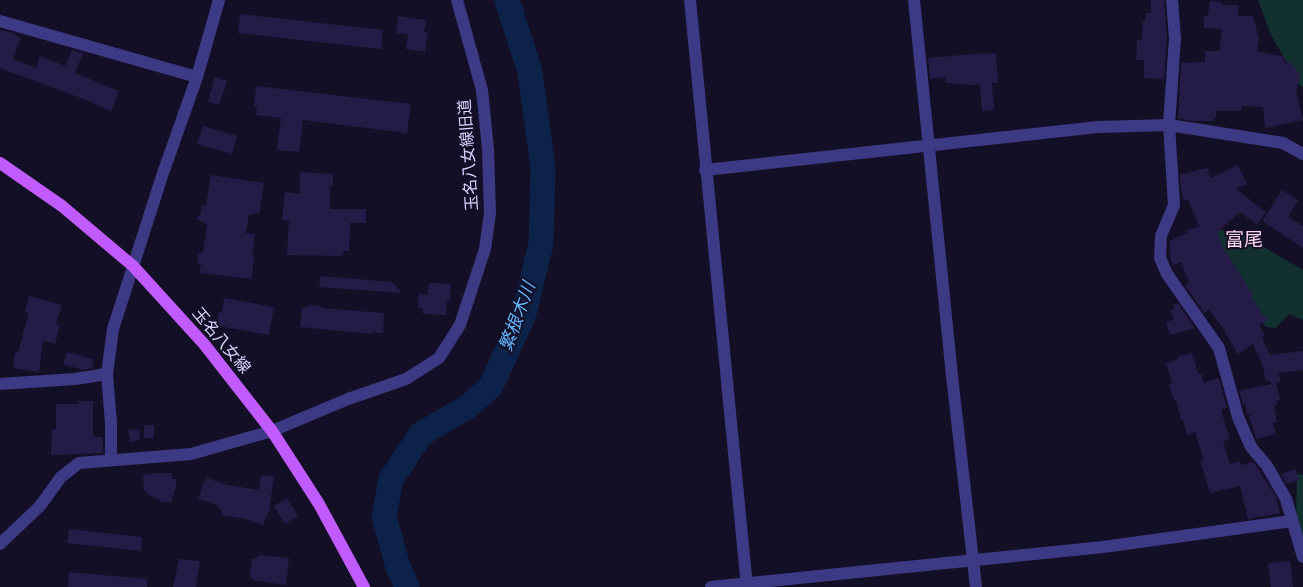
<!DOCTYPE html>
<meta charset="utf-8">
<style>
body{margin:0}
canvas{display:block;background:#130f26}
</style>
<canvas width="1303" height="587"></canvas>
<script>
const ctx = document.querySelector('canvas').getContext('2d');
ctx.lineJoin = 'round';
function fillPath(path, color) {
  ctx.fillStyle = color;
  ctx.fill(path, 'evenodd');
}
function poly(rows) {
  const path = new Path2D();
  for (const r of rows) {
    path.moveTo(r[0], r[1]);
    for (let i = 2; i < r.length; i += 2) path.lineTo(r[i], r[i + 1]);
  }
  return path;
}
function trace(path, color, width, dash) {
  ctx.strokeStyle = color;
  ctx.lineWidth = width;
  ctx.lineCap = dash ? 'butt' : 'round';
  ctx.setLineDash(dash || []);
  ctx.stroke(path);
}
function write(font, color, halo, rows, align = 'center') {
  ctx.font = font + ' "PT Sans","Noto Sans JP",sans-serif';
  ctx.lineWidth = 4;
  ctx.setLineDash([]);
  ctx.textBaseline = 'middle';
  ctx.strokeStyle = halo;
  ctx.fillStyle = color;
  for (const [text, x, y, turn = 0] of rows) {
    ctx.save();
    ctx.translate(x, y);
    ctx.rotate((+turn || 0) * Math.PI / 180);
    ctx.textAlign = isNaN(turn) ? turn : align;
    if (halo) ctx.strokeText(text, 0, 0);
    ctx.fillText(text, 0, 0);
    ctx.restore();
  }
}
fillPath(poly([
 [1258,0,1303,0,1303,86,1301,87,1271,35],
 [1215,230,1237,231,1303,270,1303,320,1289,314,1276,328,1266,327,1223,268],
 [1297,474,1303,475,1303,547,1296,524]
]), '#12302f');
trace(poly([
 [407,587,398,567,384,516,391,479,421,434,469,406,491,386,524,314,541,243,543,168,530,72,507,0]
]), '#0c2248', 25);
fillPath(poly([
 [1151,0,1164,0,1167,38,1164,79,1144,78,1144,60,1136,60,1137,40,1142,40,1143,22,1146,19,1146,13,1151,13],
 [1210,1,1222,2,1221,5,1239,5,1238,16,1253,16,1259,39,1257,51,1285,57,1284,62,1291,63,1300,75,1296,92,1303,120,1265,128,1263,107,1242,106,1241,111,1216,111,1216,118,1214,118,1214,121,1193,121,1178,118,1181,63,1205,62,1205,51,1219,51,1222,29,1204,28,1204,16,1208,16],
 [240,14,383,30,381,49,238,33],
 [398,16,426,20,424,32,428,33,425,52,406,49,408,34,396,33],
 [0,30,17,34,16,36,21,38,13,58,15,60,36,68,40,56,65,66,72,50,83,53,75,73,119,91,111,111,94,104,94,103,0,68],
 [986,53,986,54,995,53,996,56,998,83,992,83,994,110,982,111,980,84,969,85,946,83,945,77,930,79,928,58],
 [215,77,227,81,219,105,208,102],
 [256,86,411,104,407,133,303,120,299,152,277,150,281,118,256,115,257,107,254,106],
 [203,126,237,136,232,154,197,144],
 [1238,165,1247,184,1236,189,1266,212,1257,225,1240,212,1217,232,1222,246,1253,295,1251,297,1267,320,1259,325,1265,335,1262,337,1270,355,1303,351,1303,370,1278,373,1281,381,1276,383,1280,400,1276,401,1277,405,1274,406,1277,422,1273,423,1276,434,1256,439,1249,414,1247,415,1245,403,1243,404,1239,391,1272,384,1270,380,1266,381,1262,363,1253,344,1238,354,1225,332,1226,332,1209,310,1204,313,1185,285,1189,282,1181,262,1173,265,1169,254,1171,253,1169,241,1187,233,1186,231,1199,226,1188,200,1184,201,1181,189,1180,175,1206,168,1208,169,1210,178],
 [300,172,333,174,333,186,330,186,330,209,366,209,366,223,350,223,349,251,343,251,343,256,287,255,289,221,282,220,285,192,300,194],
 [211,175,264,183,260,208,260,213,249,215,246,233,255,234,252,255,254,255,252,279,199,273,201,264,197,263,198,253,203,253,207,224,196,219,201,213,202,205,206,206],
 [1282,190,1298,200,1288,217,1303,226,1303,248,1262,221],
 [321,276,392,282,402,293,319,287],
 [429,283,451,284,450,301,447,301,446,315,423,314,423,309,418,308,419,294,428,295],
 [29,296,62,305,56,324,60,325,55,344,43,340,39,372,13,368,15,353,18,352,29,313,25,312],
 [224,298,274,307,269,335,219,326,219,324,217,324,219,312,222,313],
 [1178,303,1195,328,1170,335,1166,322,1174,319,1170,310,1175,309,1173,305],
 [308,305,321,306,321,308,384,313,383,333,372,332,372,334,300,327,302,308,308,307],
 [67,352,92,359,92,361,94,361,92,368,83,370,63,364],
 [1192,353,1198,373,1201,374,1204,383,1219,378,1227,408,1221,410,1230,439,1223,441,1230,464,1240,461,1241,465,1253,462,1260,471,1264,480,1265,479,1276,497,1280,513,1248,519,1240,486,1210,493,1201,462,1204,461,1195,432,1187,435,1183,420,1181,420,1176,400,1174,400,1169,384,1172,383,1166,363,1178,359,1177,357],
 [79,401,93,401,93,437,103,437,103,453,51,455,52,429,56,429,56,404,79,404],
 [144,425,154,425,154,438,144,438],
 [139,429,140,440,130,442,128,430],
 [1295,469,1299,480,1287,484,1281,474],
 [159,473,172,473,172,479,176,479,176,490,174,490,174,495,172,496,172,502,163,502,150,496,144,490,143,475],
 [261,475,274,476,269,511,263,525,246,519,221,515,222,510,217,507,218,505,198,499,203,484,207,478,227,485,259,490],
 [287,498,298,516,285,524,274,506],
 [69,529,142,537,141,551,67,543],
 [258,555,289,558,286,585,253,580,253,579,250,578,252,559,256,559],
 [179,559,200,561,196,587,173,587],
 [1290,561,1293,587,1271,587,1268,563],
 [69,572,147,579,147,587,68,587]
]), '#241b47');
trace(poly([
 [690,0,747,587],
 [914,0,952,376,976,587],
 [1172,0,1175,38,1169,125,1174,205,1161,236,1160,258,1167,274,1219,348,1238,417,1251,447,1267,466,1286,499,1303,557],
 [0,21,197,77],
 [705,170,1098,127,1169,125,1283,143,1303,154],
 [0,384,75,379,107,374],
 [111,460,111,423,107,374,113,329,162,176,197,77,219,0],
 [0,544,40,506,61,477,79,463,191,454,272,431],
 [711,587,1103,547,1292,521]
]), '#3d3a85', 12);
trace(poly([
 [272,431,348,399,406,379,439,358,460,325,485,249,490,213,488,149,482,90,457,0]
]), '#3d3a85', 12);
trace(poly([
 [0,163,62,206,133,266,204,344,272,431,319,504,364,587]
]), '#c25bff', 12);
write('16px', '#d9d4ff', '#130f26', [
 ["玉名八女線旧道",469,155,-94],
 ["玉名八女線",221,341,50]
]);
write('italic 18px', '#62b6ff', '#130f26', [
 ["繁根木川",518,317,-70]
]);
write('19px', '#ffd6f0', '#130f26', [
 ["富尾",1244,241]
]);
</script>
